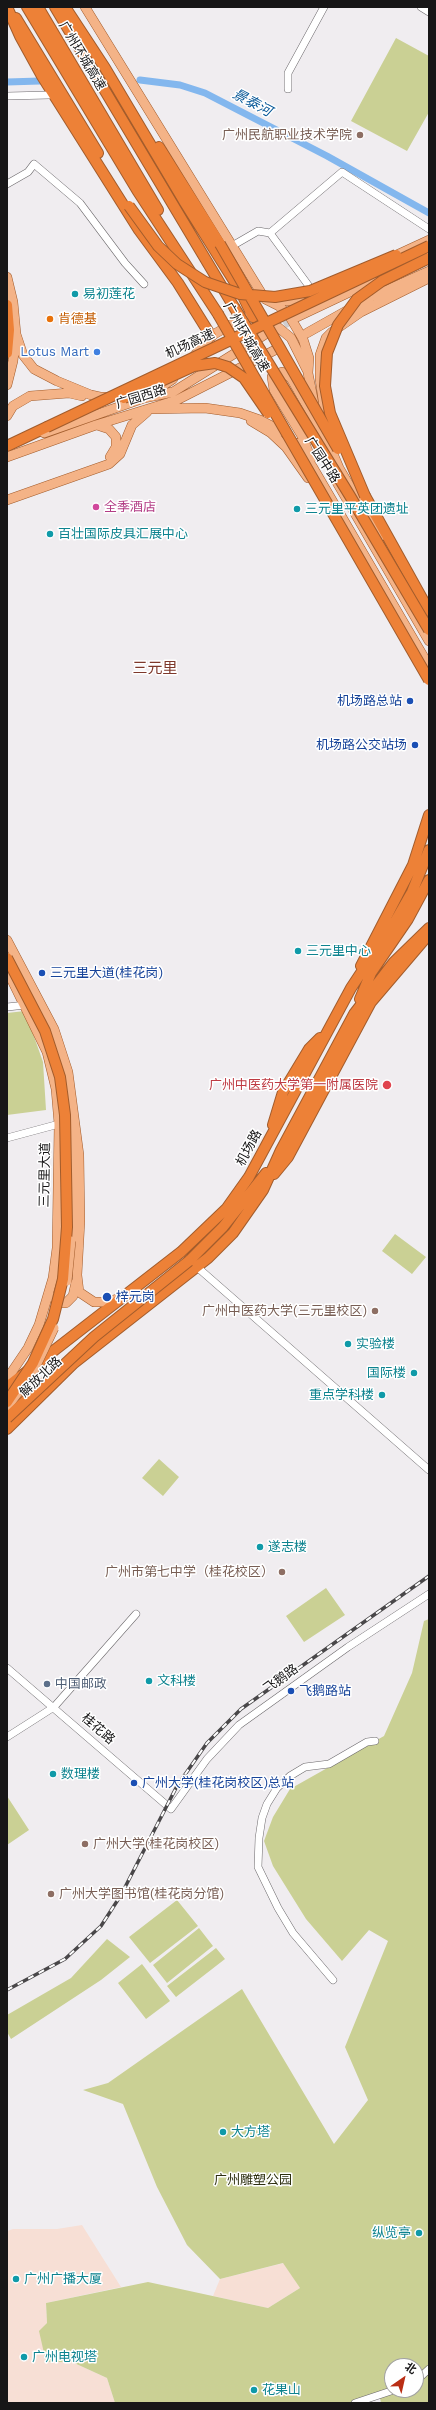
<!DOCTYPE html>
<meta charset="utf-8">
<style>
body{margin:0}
#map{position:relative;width:436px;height:2410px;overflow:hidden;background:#f0edf0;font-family:"Work Sans","Noto Sans SC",sans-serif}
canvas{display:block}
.frame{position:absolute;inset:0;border:8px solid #171617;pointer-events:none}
.north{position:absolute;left:384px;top:2358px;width:40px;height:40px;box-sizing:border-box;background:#fff;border:1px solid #a2a2a2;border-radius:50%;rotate:34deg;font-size:11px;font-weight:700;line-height:16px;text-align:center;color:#171617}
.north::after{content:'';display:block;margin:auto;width:14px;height:18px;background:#ba2e15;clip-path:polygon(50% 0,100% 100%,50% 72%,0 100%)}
</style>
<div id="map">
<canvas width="436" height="2410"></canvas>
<div class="frame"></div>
<div class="north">北</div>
</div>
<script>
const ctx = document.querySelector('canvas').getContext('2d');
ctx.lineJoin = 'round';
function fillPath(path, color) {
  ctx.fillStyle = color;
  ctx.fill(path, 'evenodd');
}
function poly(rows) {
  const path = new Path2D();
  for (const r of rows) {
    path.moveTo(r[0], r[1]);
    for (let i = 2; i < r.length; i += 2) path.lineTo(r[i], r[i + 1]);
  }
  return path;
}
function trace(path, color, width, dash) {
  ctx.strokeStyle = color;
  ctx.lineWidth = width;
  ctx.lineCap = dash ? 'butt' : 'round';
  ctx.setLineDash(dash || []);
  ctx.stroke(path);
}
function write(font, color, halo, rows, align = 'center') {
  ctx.font = font + ' "Work Sans","Noto Sans SC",sans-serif';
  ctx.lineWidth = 3;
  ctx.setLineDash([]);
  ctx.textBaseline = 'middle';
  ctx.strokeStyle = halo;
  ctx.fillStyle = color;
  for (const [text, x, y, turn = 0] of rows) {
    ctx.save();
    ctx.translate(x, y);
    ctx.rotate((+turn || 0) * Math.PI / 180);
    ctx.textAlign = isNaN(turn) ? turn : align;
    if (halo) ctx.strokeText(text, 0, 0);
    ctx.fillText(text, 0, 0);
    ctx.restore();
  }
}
fillPath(poly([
 [82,2225,121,2287,46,2303,47,2323,40,2331,46,2361,72,2362,107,2378,115,2403,7,2403,7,2231,13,2229,57,2229],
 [284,2263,300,2288,268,2308,213,2296,220,2279]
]), '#f7dfd5');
fillPath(poly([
 [396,38,429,56,429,112,407,151,351,121],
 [25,1011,43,1062,46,1110,7,1115,7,1013],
 [395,1234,426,1257,412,1274,382,1251],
 [159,1459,179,1477,163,1496,142,1478],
 [326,1588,345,1615,304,1642,286,1616],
 [429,1619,429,2365,416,2379,416,2366,392,2366,392,2389,349,2403,115,2403,107,2378,72,2362,46,2362,39,2331,47,2323,46,2303,148,2282,268,2308,300,2288,283,2263,220,2279,187,2245,157,2187,123,2104,83,2090,108,2083,242,1989,334,2144,368,2100,345,2047,388,1941,369,1930,342,1961,306,1919,273,1866,264,1841,273,1817,290,1789,384,1736,412,1673,424,1621],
 [7,1796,29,1830,7,1845],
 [177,1900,198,1926,150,1963,129,1937],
 [199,1928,213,1946,167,1983,153,1965],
 [107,1939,130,1957,101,1980,11,2039,7,2032,7,2015,71,1978],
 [216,1948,225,1959,176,1997,167,1986],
 [142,1964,170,2001,146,2019,118,1983],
 [429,2373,429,2403,381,2403,380,2398,406,2390,416,2390,416,2385]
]), '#cad094');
trace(poly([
 [140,80,180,85,205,93,327,156,429,213],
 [7,82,40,81]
]), '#83b7ee', 7);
trace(poly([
 [272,331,297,317],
 [277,349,307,333]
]), '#cfcdcf', 9, [9, 4.5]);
const minor = poly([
 [421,7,429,12],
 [288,89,288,73,324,7],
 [7,96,49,95],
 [7,184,28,172,34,164,80,203,125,263,144,284],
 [270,233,342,172,429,229],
 [232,246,258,231,270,233,314,293],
 [7,1007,26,1005],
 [7,1138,59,1124],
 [197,1267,429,1470],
 [7,1668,171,1809,207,1759,239,1725,348,1647,429,1594],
 [7,1737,54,1707,136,1614],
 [333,1980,293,1933,278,1908,258,1867,259,1838,262,1818,267,1804,277,1788,290,1776,305,1767,329,1764,367,1742,375,1741],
 [416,2381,429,2369],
 [355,2403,394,2390]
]);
const major = poly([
 [85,7,265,299,279,306,290,317,303,339,309,358,308,373,314,404],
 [390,258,429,240],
 [7,277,13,302,16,334,13,361,7,385],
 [272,300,291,301,317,292],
 [297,317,388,274],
 [263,320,279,328,291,338,307,370],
 [307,333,371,297,429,271],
 [16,334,23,355,34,369,57,381,91,395,100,397,110,397],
 [191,360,211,336,237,321,249,317],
 [144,398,173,379],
 [150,409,205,408,240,413,260,420,287,434],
 [7,416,13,406,30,396,69,393,82,396],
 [251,421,271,433,286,447,308,478],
 [319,422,329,460],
 [97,425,109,429,116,437,116,447,110,457],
 [327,427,320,379,320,355,326,338,332,332,361,312,429,278],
 [44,433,144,398,173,392,269,332],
 [296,443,312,466,429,666],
 [331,449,339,468,380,537],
 [7,457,96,425,177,400,277,349],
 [311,459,302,436,274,390,272,377,282,372,291,378,320,429],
 [335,479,429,641],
 [7,500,109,464,120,454,132,425,147,412],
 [7,940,54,1029,68,1072,79,1155,80,1221,77,1275,79,1292,94,1302,107,1302,120,1298],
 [7,970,47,1052,56,1089,59,1124,57,1248,53,1278,39,1325,28,1348,7,1379],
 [71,1241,72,1131],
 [53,1297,60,1303,66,1303,73,1296,76,1282]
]);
const highway = poly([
 [7,7,20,36,42,76,139,230,178,283,211,336],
 [27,7,137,190,218,314],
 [38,7,158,210],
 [55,7,234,307],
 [65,7,105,68,184,201,241,292,253,317],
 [16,18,98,153],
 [159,147,220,244],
 [7,305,9,330,7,353],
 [7,446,47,427],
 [365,496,429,611],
 [361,966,413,865,429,815],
 [360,999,371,973,408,919,429,880],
 [273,1125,283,1092,309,1049,320,1038],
 [274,1174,288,1157,371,1002,429,934],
 [189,1261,223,1227,266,1173],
 [7,1387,181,1252,227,1208,249,1177,351,988,396,920,412,892,429,850],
 [7,1429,74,1363,208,1258,233,1233,263,1190,281,1150,354,1014,394,962,429,928]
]);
trace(minor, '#6a676a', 8);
trace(major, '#a25c2c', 10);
trace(highway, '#a25c2c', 12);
trace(minor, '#fff', 7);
trace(major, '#f4b387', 9);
trace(highway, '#ed8137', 10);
const rail = poly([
 [7,1990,65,1959,101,1926,121,1895,177,1786,207,1743,241,1709,429,1576]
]);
trace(rail, '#494749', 3.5);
trace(rail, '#fff', 2, [6]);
const majorBridge = poly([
 [67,1281,71,1241],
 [7,1407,32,1374,54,1328]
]);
const highwayBridge = poly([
 [129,206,158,246,177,264,205,282,240,294,275,297,310,291,396,255],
 [220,244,338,449],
 [234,307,350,496,429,630],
 [218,314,429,680],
 [124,398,194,366,215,363,228,367,244,378,268,413],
 [47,427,429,246],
 [365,496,330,413,325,386,327,353,338,325,357,299,382,281,429,258],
 [7,958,45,1031,60,1077,65,1115,67,1227,63,1279,53,1319,33,1363,7,1402],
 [7,1418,94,1337,189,1261]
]);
trace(majorBridge, '#a25c2c', 10, []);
trace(highwayBridge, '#a25c2c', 12, []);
trace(majorBridge, '#f4b387', 9);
trace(highwayBridge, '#ed8137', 10);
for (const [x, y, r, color] of [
 [360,135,4,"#8d6e63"],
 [75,294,4,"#0f9aa8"],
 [50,319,4,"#e8710a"],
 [97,352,4,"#3f7fe0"],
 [96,507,4,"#d1479c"],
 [297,509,4,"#0f9aa8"],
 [50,534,4,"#0f9aa8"],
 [410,701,4,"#1a4fb4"],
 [415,745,4,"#1a4fb4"],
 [298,951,4,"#0f9aa8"],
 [42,973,4,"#1a4fb4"],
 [387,1085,5,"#e0444e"],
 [107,1297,5,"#1a4fb4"],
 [375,1311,4,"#8d6e63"],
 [348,1344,4,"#0f9aa8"],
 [414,1373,4,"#0f9aa8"],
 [382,1395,4,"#0f9aa8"],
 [260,1547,4,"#0f9aa8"],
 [282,1572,4,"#8d6e63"],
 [149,1681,4,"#0f9aa8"],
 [47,1684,4,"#5c6f8a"],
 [291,1691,4,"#1a4fb4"],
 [53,1774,4,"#0f9aa8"],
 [134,1783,4,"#1a4fb4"],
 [85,1844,4,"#8d6e63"],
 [51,1894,4,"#8d6e63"],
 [223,2132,4,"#0f9aa8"],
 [419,2233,4,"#0f9aa8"],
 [16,2279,4,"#0f9aa8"],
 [24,2357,4,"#0f9aa8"],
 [254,2390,4,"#0f9aa8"]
]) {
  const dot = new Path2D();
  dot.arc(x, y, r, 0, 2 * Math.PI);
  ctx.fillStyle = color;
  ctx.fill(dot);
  trace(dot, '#fff', 1.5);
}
write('13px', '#171617', '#fff', [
 ["广州环城高速",82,56,59],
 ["广州环城高速",246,337,60],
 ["机场高速",190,344,-25],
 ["广园西路",141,397,-17],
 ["广园中路",322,460,57],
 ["机场路",249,1148,-62],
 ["三元里大道",45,1175,-89],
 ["解放北路",41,1377,-43],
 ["飞鹅路",281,1679,-36],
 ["桂花路",98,1729,41]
]);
write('13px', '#785e54', '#fff', [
 ["广州民航职业技术学院",352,135],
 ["广州中医药大学(三元里校区)",367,1311],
 ["广州市第七中学（桂花校区）",274,1572],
 ["广州大学(桂花岗校区)",93,1844,"left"],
 ["广州大学图书馆(桂花岗分馆)",59,1894,"left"]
], 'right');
write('13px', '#0d838f', '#fff', [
 ["易初莲花",83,294],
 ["三元里平英团遗址",305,509],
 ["百壮国际皮具汇展中心",58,534],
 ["三元里中心",306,951],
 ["实验楼",356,1344],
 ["国际楼",406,1373,"right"],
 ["重点学科楼",374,1395,"right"],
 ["遂志楼",268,1547],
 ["文科楼",157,1681],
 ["数理楼",61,1774],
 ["大方塔",231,2132],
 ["纵览亭",411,2233,"right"],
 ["广州广播大厦",24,2279],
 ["广州电视塔",32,2357],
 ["花果山",262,2390]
], 'left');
write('13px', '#c56008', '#fff', [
 ["肯德基",58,319]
], 'left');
write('13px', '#366cbe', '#fff', [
 ["Lotus Mart",89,352]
], 'right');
write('13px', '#b23c85', '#fff', [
 ["全季酒店",104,507]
], 'left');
write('13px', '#164399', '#fff', [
 ["机场路总站",402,701,"right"],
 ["机场路公交站场",407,745,"right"],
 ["三元里大道(桂花岗)",50,973],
 ["梓元岗",116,1297],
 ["飞鹅路站",299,1691],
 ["广州大学(桂花岗校区)总站",142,1783]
], 'left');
write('13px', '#be3a42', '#fff', [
 ["广州中医药大学第一附属医院",378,1085]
], 'right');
write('13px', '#4e5e75', '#fff', [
 ["中国邮政",55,1684]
], 'left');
write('13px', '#2e3010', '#fff', [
 ["广州雕塑公园",253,2180]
]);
write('italic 14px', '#035596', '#fff', [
 ["景泰河",252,103,28]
]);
write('15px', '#7e382b', '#fff', [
 ["三元里",155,669]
]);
</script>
